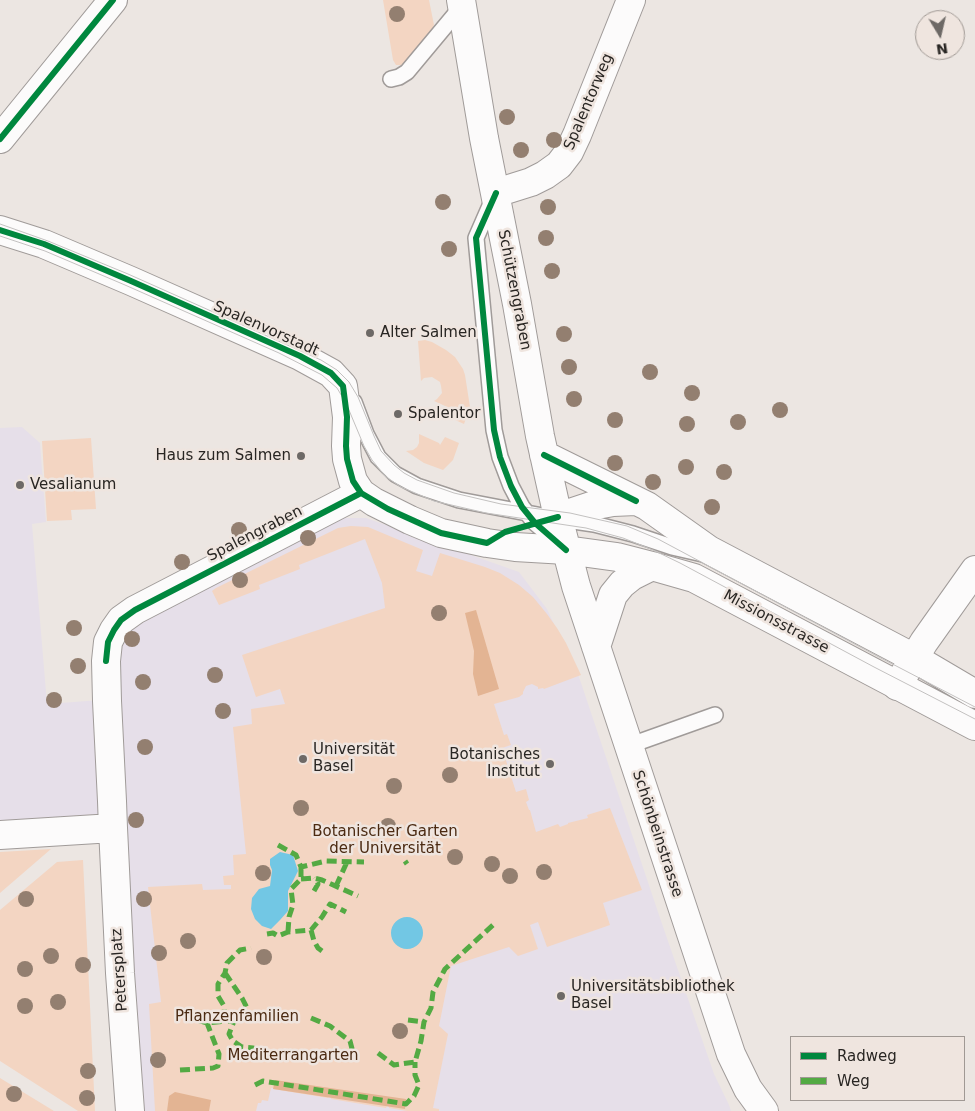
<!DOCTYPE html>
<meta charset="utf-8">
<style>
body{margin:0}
#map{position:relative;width:975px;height:1111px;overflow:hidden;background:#ece6e2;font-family:"DejaVu Sans",sans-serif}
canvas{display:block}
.legend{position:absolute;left:790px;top:1036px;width:175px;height:65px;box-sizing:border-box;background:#efe5df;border:1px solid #a09994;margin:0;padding:6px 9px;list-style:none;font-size:15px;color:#292623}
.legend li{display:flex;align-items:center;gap:10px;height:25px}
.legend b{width:25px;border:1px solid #a09994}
.north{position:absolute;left:915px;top:10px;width:50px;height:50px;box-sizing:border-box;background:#efe5df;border:1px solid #a09994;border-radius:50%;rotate:171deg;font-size:14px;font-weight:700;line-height:20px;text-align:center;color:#292623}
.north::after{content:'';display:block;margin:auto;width:18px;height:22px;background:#6d6966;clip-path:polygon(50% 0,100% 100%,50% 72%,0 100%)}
</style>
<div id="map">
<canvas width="975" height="1111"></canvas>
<ul class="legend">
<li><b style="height:6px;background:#00873e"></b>Radweg</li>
<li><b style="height:6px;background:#53aa43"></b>Weg</li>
</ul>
<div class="north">N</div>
</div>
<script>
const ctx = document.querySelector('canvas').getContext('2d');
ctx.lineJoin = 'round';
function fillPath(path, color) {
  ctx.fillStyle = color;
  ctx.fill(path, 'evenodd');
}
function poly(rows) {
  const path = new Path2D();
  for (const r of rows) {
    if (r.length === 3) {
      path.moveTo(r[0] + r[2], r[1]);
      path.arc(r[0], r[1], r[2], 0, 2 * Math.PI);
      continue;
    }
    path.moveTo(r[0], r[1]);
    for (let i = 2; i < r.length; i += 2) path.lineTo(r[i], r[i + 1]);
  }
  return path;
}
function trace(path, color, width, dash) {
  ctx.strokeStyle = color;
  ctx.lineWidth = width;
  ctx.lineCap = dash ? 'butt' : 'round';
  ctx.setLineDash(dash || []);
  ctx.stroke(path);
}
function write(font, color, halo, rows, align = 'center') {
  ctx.font = font + ' "DejaVu Sans",sans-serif';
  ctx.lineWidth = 5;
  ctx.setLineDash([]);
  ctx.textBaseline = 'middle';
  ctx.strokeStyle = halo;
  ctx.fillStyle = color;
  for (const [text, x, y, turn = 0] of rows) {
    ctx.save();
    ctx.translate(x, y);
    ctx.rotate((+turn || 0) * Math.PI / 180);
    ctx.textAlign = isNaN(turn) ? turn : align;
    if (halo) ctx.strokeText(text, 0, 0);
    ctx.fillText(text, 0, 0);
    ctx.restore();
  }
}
fillPath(poly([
 [22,427,40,443,46,522,32,524,47,704,114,699,113,646,124,631,343,518,366,518,519,572,547,609,579,677,660,918,714,1074,729,1105,731,1111,138,1111,114,813,0,821,0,428]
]), '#e6dfe9');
fillPath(poly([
 [383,0,429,0,434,25,430,34,406,63,401,65,396,65,393,60],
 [425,340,432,342,446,350,455,357,463,369,465,375,470,407,464,424,453,419,457,410,455,408,454,410,434,401,437,399,442,393,441,386,440,382,432,377,424,378,421,381,418,341],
 [419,434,439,443,440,445,445,437,459,443,453,460,443,470,424,463,406,451,413,450,417,447,419,443],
 [91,438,96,509,71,510,72,520,47,521,42,441],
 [351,526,368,527,423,550,416,571,432,576,440,553,485,567,500,573,519,585,533,597,547,614,557,628,566,643,581,675,544,689,543,688,538,689,538,687,532,684,526,686,523,692,523,694,519,697,494,704,504,735,507,734,511,745,502,748,516,792,526,789,529,800,526,802,529,810,530,810,536,832,558,824,560,827,568,824,568,823,588,818,587,815,610,808,642,890,603,903,610,925,547,947,538,922,530,925,538,949,518,956,509,947,451,966,439,1026,448,1034,433,1108,439,1109,439,1111,407,1111,389,1108,389,1107,387,1106,386,1108,331,1099,331,1098,329,1097,328,1098,273,1089,273,1088,271,1088,268,1101,262,1100,261,1103,258,1103,256,1111,155,1111,149,1004,161,1002,148,887,202,884,203,890,231,889,231,885,224,885,223,876,234,875,233,855,246,854,233,727,252,724,251,709,285,704,280,689,256,697,242,655,385,608,382,583,365,539,299,565,300,569,259,585,260,589,219,605,212,591,216,588,338,528],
 [51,849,0,893,0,852],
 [83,860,95,1111,78,1111,0,1061,0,910,57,862],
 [0,1078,54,1111,0,1111]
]), '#f3d5c2');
fillPath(poly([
 [476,610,499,689,478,696,473,674,474,651,465,613],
 [275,1080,406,1099,405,1109,273,1089],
 [175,1092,211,1100,209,1111,167,1111,169,1096]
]), '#e3b493');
fillPath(poly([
 [280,852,293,855,298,871,288,891,288,911,280,920,271,929,262,926,255,919,251,909,252,898,259,889,270,886,272,870,270,865,270,859],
 [407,933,16]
]), '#72c7e4');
const lane = poly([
 [391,79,399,77,407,72,462,6],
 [493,199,476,238,494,430,500,457,511,486,522,507,535,523,564,548],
 [354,402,366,434,378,457,395,474,417,486,459,500,553,518,594,524,633,534,672,547,703,554],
 [628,746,715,715]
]);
const street = poly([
 [0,139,113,0],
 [496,193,531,182,545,175,559,165,569,152,577,135,631,0],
 [0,230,44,244,131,281,300,356,331,373,343,386,347,417,346,446,347,459,353,481,361,493,374,502,410,520,441,533,487,543,515,547,566,550],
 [897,686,924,642,975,570],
 [0,835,113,828],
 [130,1111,120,973,113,828,112,801,107,701,106,661,108,642,114,630,121,620,135,610,361,493]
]);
const secondary = poly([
 [461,0,484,138,517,304,540,436,558,517,576,586,731,1054,748,1089,764,1111],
 [544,455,647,506,709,550,914,658,975,694],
 [558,517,591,506,613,502,636,501],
 [566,550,617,557,652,566,694,578,975,726],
 [596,647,613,595,622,584,632,576,652,566]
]);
trace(lane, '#a09b99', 18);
trace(street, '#a09b99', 30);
trace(secondary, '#a09b99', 30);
trace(lane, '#fcfbfb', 15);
trace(street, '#fcfbfb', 28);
trace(secondary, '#fcfbfb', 28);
trace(poly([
 [0,224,48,241,128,274,321,360,337,370,349,382,358,397,374,436,381,451,394,465,404,473,417,480,454,493,501,504,570,513,627,526,658,539,879,657,975,707],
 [0,236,45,251,125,285,279,353,322,375,337,388,346,403,364,446,372,460,385,476,401,487,434,501,486,513,586,528,623,538,653,550,680,563,874,667,975,719]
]), '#c3c1c0', 1);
trace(poly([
 [278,845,296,855,301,867,326,861,364,862],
 [405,861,407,864],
 [301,879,314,878,322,880,358,896],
 [336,886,347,862],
 [314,891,318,884,314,878],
 [311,930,314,941,318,948,322,951],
 [288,932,289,917,293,905,291,889,301,879,301,867],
 [267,934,273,933,278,936,288,932,311,930,322,917,330,904,346,912],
 [225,973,242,998,250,1014,250,1019,234,1021],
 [311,1018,330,1026,350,1041,355,1060],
 [197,1020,207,1023,225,1021,224,1006,218,996,218,984,225,973,227,963,240,950,251,948],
 [408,1020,424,1022],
 [228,1021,234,1021,229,1034,233,1041,242,1047,253,1048,258,1051],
 [378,1053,394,1065,415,1062,421,1041,424,1022,431,1008,433,992,445,969,494,924],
 [180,1070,213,1068,218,1066,219,1054,207,1023],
 [255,1085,263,1081,406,1104,414,1096,419,1085,415,1075,415,1062]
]), '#53aa43', 5, [10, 5]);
trace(poly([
 [0,139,113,0],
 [496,193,476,238,494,430,500,457,511,486,522,507,535,523,566,550],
 [0,230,44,244,131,281,300,356,331,373,343,386,347,417,346,446,347,459,353,481,361,493,388,509,441,533,487,543,505,532,558,517],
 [544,455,636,501],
 [106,661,108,642,114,630,121,620,135,610,361,493]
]), '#00873e', 6);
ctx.fillStyle = '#937f70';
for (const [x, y] of [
 [397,14],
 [507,117],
 [554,140],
 [521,150],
 [443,202],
 [548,207],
 [546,238],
 [449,249],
 [552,271],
 [564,334],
 [569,367],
 [650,372],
 [692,393],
 [574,399],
 [780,410],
 [615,420],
 [738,422],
 [687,424],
 [615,463],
 [686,467],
 [724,472],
 [653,482],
 [712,507],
 [239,530],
 [308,538],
 [182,562],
 [240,580],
 [439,613],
 [74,628],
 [132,639],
 [78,666],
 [215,675],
 [143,682],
 [54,700],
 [223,711],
 [145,747],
 [450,775],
 [394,786],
 [301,808],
 [136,820],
 [388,826],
 [455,857],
 [492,864],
 [544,872],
 [263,873],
 [510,876],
 [26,899],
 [144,899],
 [188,941],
 [159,953],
 [51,956],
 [264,957],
 [83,965],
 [25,969],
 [58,1002],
 [25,1006],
 [400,1031],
 [158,1060],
 [88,1071],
 [14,1094],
 [87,1098]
]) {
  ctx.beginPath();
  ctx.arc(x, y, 8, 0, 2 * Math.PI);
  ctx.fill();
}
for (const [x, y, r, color] of [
 [370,333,5,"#6d6966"],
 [398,414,5,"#6d6966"],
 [301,456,5,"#6d6966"],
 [20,485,5,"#6d6966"],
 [303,759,5,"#6d6966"],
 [550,764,5,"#6d6966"],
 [561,996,5,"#6d6966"]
]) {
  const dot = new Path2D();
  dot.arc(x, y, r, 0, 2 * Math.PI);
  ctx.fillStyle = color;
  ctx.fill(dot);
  trace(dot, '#efe5df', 2);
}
write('15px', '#292623', '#efe5df', [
 ["Spalentorweg",589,102,-67],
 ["Schützengraben",514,290,79],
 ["Spalenvorstadt",266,329,24],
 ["Spalengraben",255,534,-27],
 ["Missionsstrasse",776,622,28],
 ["Schönbeinstrasse",657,834,72],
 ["Petersplatz",120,970,-94]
]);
write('15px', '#292623', '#efe5df', [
 ["Alter Salmen",380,333],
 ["Spalentor",408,414],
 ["Haus zum Salmen",291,456,"right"],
 ["Vesalianum",30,485],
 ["Universität",313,750],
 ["Basel",313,767],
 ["Botanisches",540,755,"right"],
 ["Institut",540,772,"right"],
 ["Universitätsbibliothek",571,987],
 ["Basel",571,1004]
], 'left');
write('15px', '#4b2a12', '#efe5df', [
 ["Botanischer Garten",385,832],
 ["der Universität",385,849],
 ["Pflanzenfamilien",237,1017],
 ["Mediterrangarten",293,1056]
]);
</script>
